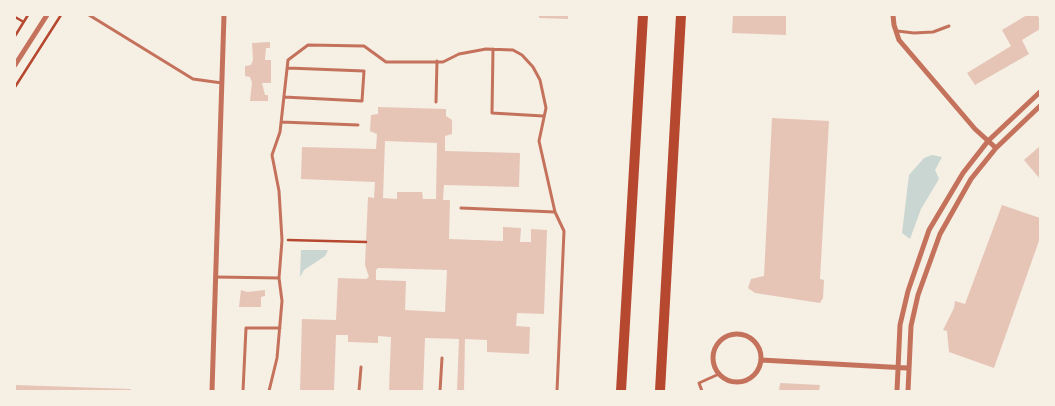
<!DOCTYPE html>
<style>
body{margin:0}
#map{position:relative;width:1055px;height:406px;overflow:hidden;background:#f6efe4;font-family:Manrope,sans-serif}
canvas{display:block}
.frame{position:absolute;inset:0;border:16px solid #f6efe4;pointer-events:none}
</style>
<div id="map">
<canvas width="1055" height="406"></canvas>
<div class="frame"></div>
</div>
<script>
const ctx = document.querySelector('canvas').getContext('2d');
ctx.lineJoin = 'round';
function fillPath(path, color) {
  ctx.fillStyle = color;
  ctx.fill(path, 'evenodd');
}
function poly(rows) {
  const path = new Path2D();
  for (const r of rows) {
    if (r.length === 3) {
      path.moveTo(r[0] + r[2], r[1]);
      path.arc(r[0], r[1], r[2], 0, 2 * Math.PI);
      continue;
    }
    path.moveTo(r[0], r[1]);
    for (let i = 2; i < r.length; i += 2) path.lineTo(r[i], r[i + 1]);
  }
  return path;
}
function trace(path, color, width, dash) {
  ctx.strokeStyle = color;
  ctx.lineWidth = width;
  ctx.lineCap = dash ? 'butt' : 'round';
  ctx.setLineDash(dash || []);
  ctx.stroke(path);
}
fillPath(poly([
 [932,155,942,157,935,170,939,179,921,209,910,239,902,233,909,175,924,158],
 [301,250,328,250,325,256,304,270,300,277]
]), '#c9d6d2');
fillPath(poly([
 [539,15,568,15,568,19,539,18],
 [733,15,786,15,786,35,732,33],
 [1027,15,1037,15,1040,19,1040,29,1022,40,1029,54,975,85,967,73,1011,46,1002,30],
 [270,42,270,48,266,48,265,60,271,60,271,83,262,83,265,95,268,95,268,101,250,101,252,83,250,77,245,76,245,66,251,65,253,60,252,43],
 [378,107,446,109,446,116,452,120,452,134,445,136,445,151,520,153,519,187,444,185,443,200,450,200,449,239,503,241,503,227,521,228,520,242,531,242,531,229,547,230,544,314,517,313,516,326,530,327,529,354,487,352,487,340,465,339,464,391,457,391,459,339,425,338,423,391,389,391,391,337,378,336,378,343,348,342,348,335,336,335,334,391,300,391,302,319,336,320,338,278,366,279,369,277,365,265,368,197,374,198,375,182,301,179,302,147,376,149,377,134,370,131,371,115,378,114],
 [385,141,437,143,436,199,423,199,422,192,397,192,397,199,383,198],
 [378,268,447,270,445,312,405,310,406,281,376,280,376,270],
 [772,118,829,121,820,279,824,280,823,298,820,303,755,293,748,288,751,279,764,276],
 [1040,146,1040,179,1024,160],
 [1002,205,1040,218,1040,238,994,368,949,352,947,331,943,330,954,308,955,301,965,304],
 [241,290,247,292,265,290,265,296,261,297,261,307,239,307],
 [780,383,820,385,819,391,779,391],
 [15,385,131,389,131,391,15,391]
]), '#e6c5b7');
trace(poly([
 [15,17,22,21],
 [15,36,28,15],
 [15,87,61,15],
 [288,240,366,242]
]), '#b5482f', 2.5);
trace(poly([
 [89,15,193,79,222,83],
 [897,31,914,33,933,32,949,26],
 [493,49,492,113,543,116],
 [284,97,362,101,364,71,288,68],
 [436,102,437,61],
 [281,122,358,125],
 [461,208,555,212],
 [216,277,279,278],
 [243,391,246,328,280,328],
 [269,391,277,358,282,301,279,278,282,240,279,191,272,155,280,132,288,60,308,45,364,46,386,62,443,62,459,54,486,49,513,50,522,55,533,67,540,80,546,108,539,141,555,212,564,231,557,391],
 [359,391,361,367],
 [440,391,442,358],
 [702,391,699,383,719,374]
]), '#c5725c', 3);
trace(poly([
 [893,15,894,25,899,40,975,129,996,148],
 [15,65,47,15],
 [737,358,24],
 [761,360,907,368],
 [212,391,224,15],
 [897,391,900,325,908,291,929,230,963,173,988,141,1040,92],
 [908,391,911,326,918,295,940,234,971,179,996,148,1040,106]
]), '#c5725c', 5);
trace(poly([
 [621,391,643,15],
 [660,391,681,15]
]), '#b5482f', 10);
</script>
